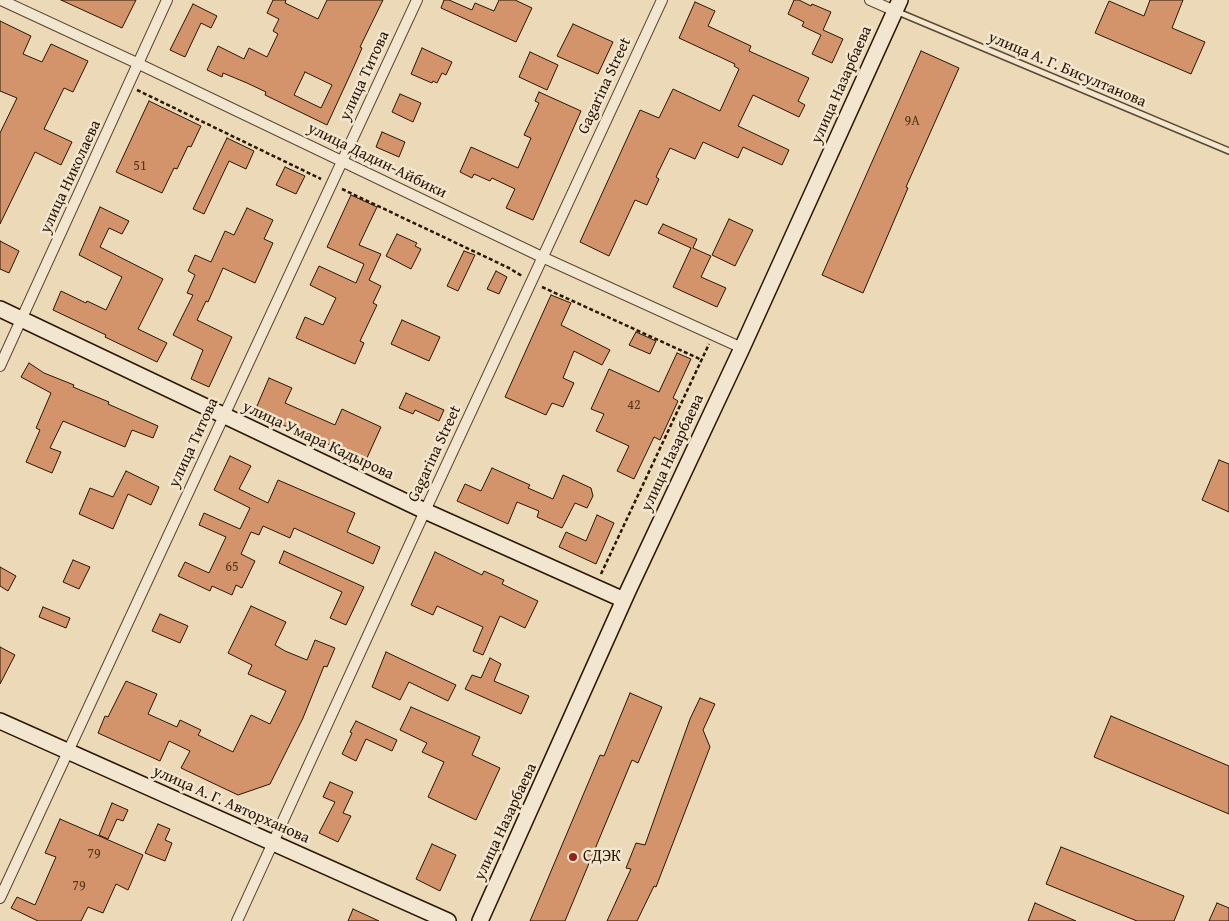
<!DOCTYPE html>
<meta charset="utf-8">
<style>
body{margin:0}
canvas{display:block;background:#ecd9b8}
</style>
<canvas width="1229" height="921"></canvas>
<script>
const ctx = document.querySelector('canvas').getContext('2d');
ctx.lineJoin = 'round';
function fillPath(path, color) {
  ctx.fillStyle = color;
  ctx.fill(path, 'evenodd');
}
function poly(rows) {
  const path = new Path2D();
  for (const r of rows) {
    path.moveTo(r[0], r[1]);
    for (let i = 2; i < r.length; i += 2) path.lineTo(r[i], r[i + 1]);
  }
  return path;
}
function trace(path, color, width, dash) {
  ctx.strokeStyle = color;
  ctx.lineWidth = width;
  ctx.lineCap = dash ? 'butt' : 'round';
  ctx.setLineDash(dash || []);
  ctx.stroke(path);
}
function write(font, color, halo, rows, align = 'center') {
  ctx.font = font + ' "Gentium Book Plus",serif';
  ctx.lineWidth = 5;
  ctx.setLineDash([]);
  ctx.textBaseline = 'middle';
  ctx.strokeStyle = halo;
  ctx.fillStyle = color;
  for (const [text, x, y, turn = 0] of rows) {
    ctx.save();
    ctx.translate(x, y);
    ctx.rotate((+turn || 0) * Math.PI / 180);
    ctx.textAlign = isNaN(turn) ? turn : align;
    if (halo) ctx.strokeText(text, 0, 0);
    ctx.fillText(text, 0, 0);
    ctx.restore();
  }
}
const building = poly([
 [61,0,136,0,122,28,61,0],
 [273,0,286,0,285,3,318,19,327,0,383,0,360,47,362,48,356,62,327,125,265,95,266,92,247,83,223,73,222,77,207,70,218,46,244,59,249,48,267,57,278,34,273,31,279,19,267,13,273,0],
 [305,72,332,85,321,108,294,95,305,72],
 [444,0,449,0,472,10,475,3,494,11,499,0,515,0,532,8,516,42,441,8,444,0],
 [794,0,799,0,811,6,812,4,831,12,823,30,843,39,832,63,812,54,821,35,802,26,804,22,788,14,794,0],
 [1150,0,1183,0,1172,28,1205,42,1191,74,1095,33,1109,1,1144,16,1150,0],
 [695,2,715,11,708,26,751,46,749,51,809,78,798,101,805,105,799,117,753,95,738,126,789,150,782,165,743,147,738,158,703,142,695,159,670,148,656,177,659,179,647,205,635,200,609,256,580,242,640,110,659,118,673,89,720,111,739,69,734,66,735,64,679,38,695,2],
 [193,4,217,16,211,28,201,23,185,57,170,50,193,4],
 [0,21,31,36,23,54,42,62,51,44,88,61,73,92,64,88,44,129,72,142,61,165,35,152,0,224,0,133,17,98,0,91,0,21],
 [573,24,613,42,598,74,557,56,573,24],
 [422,48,452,62,446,75,442,73,437,83,433,81,432,83,411,74,422,48],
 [921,51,959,68,906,187,908,188,863,293,822,275,921,51],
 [530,52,558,65,547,90,519,77,530,52],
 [539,92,581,111,533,220,506,208,515,189,492,178,490,181,474,174,472,178,460,172,471,147,518,168,531,138,524,135,539,103,535,101,539,92],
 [400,94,421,103,413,122,392,112,400,94],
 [149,101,201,126,191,147,188,146,177,169,174,168,162,193,116,172,149,101],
 [382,132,405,142,399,157,376,147,382,132],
 [227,138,254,151,246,169,229,161,204,214,193,209,227,138],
 [285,167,305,176,296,194,276,185,285,167],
 [351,195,377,207,359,245,381,254,369,280,381,286,373,303,377,305,360,341,364,343,355,364,296,338,305,317,323,325,336,298,310,285,319,266,356,283,364,264,327,247,351,195],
 [100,207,129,221,122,234,109,228,100,247,163,279,138,329,167,343,157,362,105,337,106,335,53,310,61,291,86,303,87,301,106,310,122,277,79,255,100,207],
 [247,208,273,220,264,239,273,243,255,283,223,268,208,302,206,301,197,320,232,337,209,387,191,379,203,350,173,335,193,295,187,293,195,275,188,271,195,255,211,262,225,231,234,235,247,208],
 [729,219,753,230,735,266,712,255,729,219],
 [663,224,697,239,693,248,711,256,701,277,726,288,717,307,673,287,691,248,658,233,663,224],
 [397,234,417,243,415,246,421,249,411,269,386,256,397,234],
 [0,241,19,251,9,273,0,269,0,241],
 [464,251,475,255,458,291,447,286,464,251],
 [496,271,507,277,499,294,487,289,496,271],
 [551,295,571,303,561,325,610,350,602,365,574,351,563,378,574,383,563,407,552,403,546,415,505,397,551,295],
 [402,320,440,337,429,361,391,344,402,320],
 [636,332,656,341,650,354,629,345,636,332],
 [677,353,691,359,673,398,678,401,660,440,654,437,634,479,617,471,629,446,596,431,604,414,591,409,609,369,659,392,677,353],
 [29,363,44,373,74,385,73,387,109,402,108,404,158,426,153,438,132,430,125,447,63,421,50,448,61,452,52,473,26,462,40,430,36,428,51,393,21,377,29,363],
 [269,378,292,388,285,403,335,425,342,409,381,427,366,460,254,413,269,378],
 [406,393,444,410,439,421,415,410,413,414,399,408,406,393],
 [230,456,251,466,239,489,268,503,278,480,355,513,347,532,380,547,373,564,294,528,290,538,263,526,259,535,251,532,241,554,255,561,242,588,236,585,232,595,212,586,210,591,178,576,185,562,209,573,226,537,199,525,204,513,240,529,250,508,214,490,230,456],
 [1219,460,1229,464,1229,512,1202,500,1219,460],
 [492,468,530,485,528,488,553,499,563,475,591,488,593,496,587,508,575,503,562,528,537,517,539,511,517,502,508,524,457,501,465,484,481,491,492,468],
 [126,471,159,487,151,505,128,494,113,529,79,514,90,488,113,497,126,471],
 [597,515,614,523,596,564,559,547,566,532,586,541,597,515],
 [284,551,364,587,346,625,330,618,342,592,279,563,284,551],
 [435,552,482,575,484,571,504,580,502,584,538,601,525,628,500,616,483,655,473,651,483,627,437,606,433,615,411,605,435,552],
 [73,560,90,567,79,589,63,582,73,560],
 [0,567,16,576,8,591,0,586,0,567],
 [251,606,286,622,275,645,285,651,307,660,315,640,335,648,327,667,324,666,303,718,270,784,238,795,181,768,190,751,169,741,160,761,98,733,105,716,108,717,126,681,157,694,148,714,177,727,180,720,201,730,198,735,233,752,251,715,270,724,286,691,248,674,252,665,228,653,251,606],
 [43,607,70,618,66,628,39,617,43,607],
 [160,614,188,626,180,643,152,631,160,614],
 [0,647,15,655,0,684,0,647],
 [386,652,456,685,448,701,409,682,400,700,372,687,386,652],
 [490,658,501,664,494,681,529,696,521,714,465,689,472,675,481,678,490,658],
 [630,693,662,707,638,763,632,760,565,921,530,921,600,755,604,756,630,693],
 [700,698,715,704,703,730,710,747,656,887,654,886,637,921,607,921,631,869,626,868,636,843,645,845,690,719,700,698],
 [411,707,480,737,472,755,500,768,476,820,428,797,444,762,422,752,427,743,400,730,411,707],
 [1111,716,1229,766,1229,814,1094,757,1111,716],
 [356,721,397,740,392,751,366,739,356,761,342,754,352,733,350,732,356,721],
 [330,782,353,792,343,813,351,816,338,842,319,833,335,802,323,797,330,782],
 [112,803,128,810,123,821,117,819,108,839,99,835,112,803],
 [60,819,143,855,128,890,116,884,103,913,88,907,81,921,38,921,11,908,17,897,35,905,56,857,45,853,60,819],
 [158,824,170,829,165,840,172,843,165,861,145,853,158,824],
 [432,844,456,855,440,891,416,879,432,844],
 [1061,847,1184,896,1174,921,1137,921,1046,884,1061,847],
 [1035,903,1076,921,1028,921,1035,903],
 [1217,903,1229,908,1229,921,1209,921,1217,903],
 [353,909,379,921,348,921,353,909]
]);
fillPath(building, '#d4946b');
trace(building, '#2a1700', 1);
const lane = poly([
 [898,12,1229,151]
]);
const street = poly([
 [1,0,139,64,542,257,742,348],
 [870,0,895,11],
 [0,366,167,0],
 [0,898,417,0],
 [237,921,425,511,662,0]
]);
const secondary = poly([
 [0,309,425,511,624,600],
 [0,721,448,921],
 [480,921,628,591,742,348,900,0]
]);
trace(lane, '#5a482e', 8);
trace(street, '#5a482e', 12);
trace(secondary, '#2a1700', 18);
trace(poly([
 [137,90,321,179],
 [342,189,509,268,522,276],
 [542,287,702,360],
 [601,574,709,344]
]), '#2a1700', 2.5, [4, 2.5]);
trace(lane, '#f3e6d1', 5);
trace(street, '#f3e6d1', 10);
trace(secondary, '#f3e6d1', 15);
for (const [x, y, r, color] of [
 [573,857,5,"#8f2418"]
]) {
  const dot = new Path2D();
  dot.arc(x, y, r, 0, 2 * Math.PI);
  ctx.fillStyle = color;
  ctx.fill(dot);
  trace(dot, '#f3e6d1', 2);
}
write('14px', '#54361b', null, [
 ["9А",912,121],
 ["51",140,166],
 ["42",634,405],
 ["65",232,567],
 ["79",94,854],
 ["79",79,886]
]);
write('16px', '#2a1700', '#f3e6d1', [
 ["улица А. Г. Бисултанова",1067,70,23],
 ["улица Титова",365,76,-65],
 ["улица Назарбаева",842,85,-66],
 ["Gagarina Street",605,86,-65],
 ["улица Дадин-Айбики",377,161,26],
 ["улица Николаева",71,177,-65],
 ["улица Умара Кадырова",318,441,25],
 ["улица Титова",194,443,-65],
 ["улица Назарбаева",673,453,-65],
 ["Gagarina Street",435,454,-65],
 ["улица А. Г. Авторханова",231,805,24],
 ["улица Назарбаева",506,822,-65]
]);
write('16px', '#2a1700', '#f3e6d1', [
 ["СДЭК",583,857]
], 'left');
</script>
